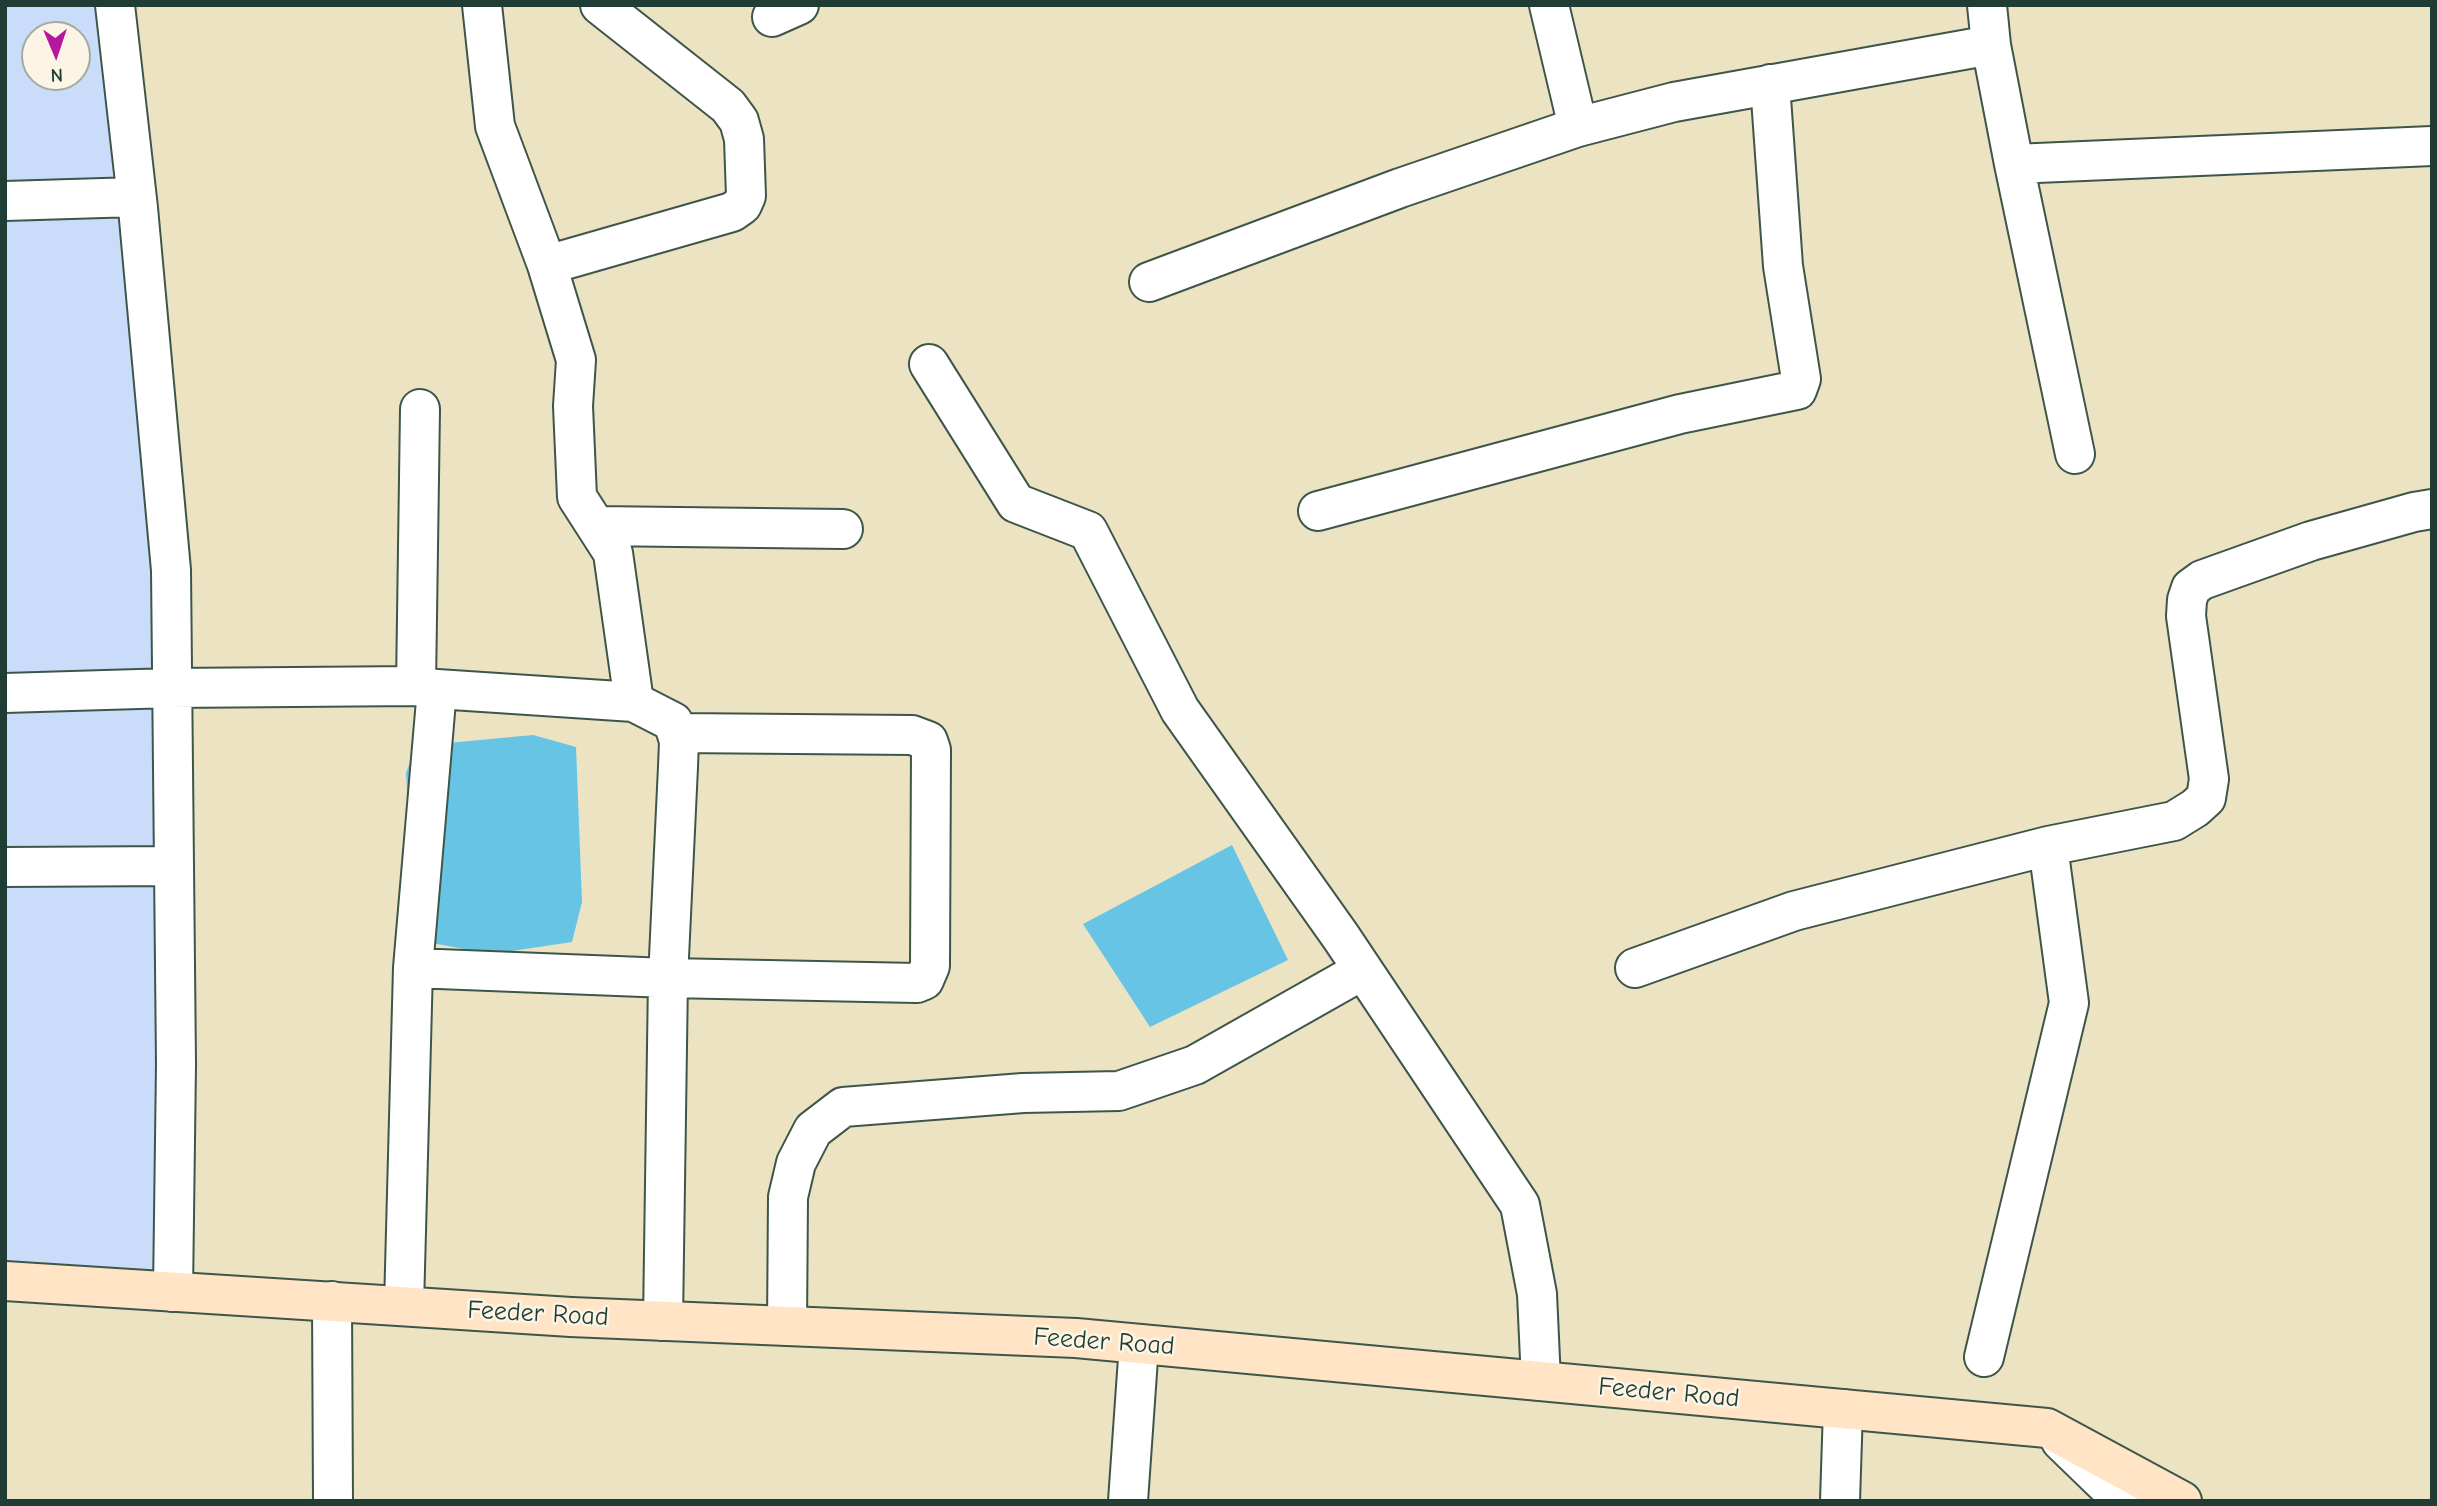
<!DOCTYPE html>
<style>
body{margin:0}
#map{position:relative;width:2437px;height:1506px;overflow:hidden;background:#ebe3c1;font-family:"Comic Neue",sans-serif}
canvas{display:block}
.frame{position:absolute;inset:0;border:7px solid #1f3d34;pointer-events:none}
.north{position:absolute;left:21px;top:21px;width:70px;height:70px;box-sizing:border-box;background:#fcf5e5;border:2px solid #a4ab9e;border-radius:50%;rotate:178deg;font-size:19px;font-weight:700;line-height:28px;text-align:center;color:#1f3d34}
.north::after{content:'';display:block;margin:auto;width:24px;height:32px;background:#b5179e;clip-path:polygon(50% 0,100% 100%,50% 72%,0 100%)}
</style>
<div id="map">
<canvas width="2437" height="1506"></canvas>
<div class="frame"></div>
<div class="north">N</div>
</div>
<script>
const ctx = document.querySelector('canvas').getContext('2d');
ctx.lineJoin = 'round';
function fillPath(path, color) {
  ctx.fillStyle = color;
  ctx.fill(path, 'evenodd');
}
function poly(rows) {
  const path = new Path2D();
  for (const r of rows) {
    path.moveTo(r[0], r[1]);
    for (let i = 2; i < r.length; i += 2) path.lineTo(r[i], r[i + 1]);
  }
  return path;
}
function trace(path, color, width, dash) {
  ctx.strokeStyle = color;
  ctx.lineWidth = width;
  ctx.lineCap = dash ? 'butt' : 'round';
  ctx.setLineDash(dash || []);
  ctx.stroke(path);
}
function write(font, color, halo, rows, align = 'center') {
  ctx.font = font + ' "Comic Neue",sans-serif';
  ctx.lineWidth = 5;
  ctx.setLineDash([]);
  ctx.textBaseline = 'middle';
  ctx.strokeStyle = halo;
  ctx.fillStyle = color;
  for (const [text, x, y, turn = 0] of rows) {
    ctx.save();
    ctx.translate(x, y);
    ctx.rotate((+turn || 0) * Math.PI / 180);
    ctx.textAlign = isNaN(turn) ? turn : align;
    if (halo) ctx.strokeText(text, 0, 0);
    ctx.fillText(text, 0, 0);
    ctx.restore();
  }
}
fillPath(poly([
 [5,5,103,5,160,613,154,1275,5,1266],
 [35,35,77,35,77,77,35,77]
]), '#c9dcf9');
fillPath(poly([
 [533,735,576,747,582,902,572,942,492,954,426,942,415,919,406,773,416,746],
 [1232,845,1288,960,1150,1027,1083,924]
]), '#67c4e5');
const street = poly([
 [115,5,138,208,171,570,176,1064,173,1292],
 [482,5,495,126,547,265,576,360,573,406,577,497,613,553,634,702],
 [1549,5,1578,127,1674,102,1991,45],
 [1987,5,1991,45,2014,164,2075,454],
 [772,17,799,5],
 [2014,164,2432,146],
 [5,201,136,197],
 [547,265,732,212,742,205,746,196,744,139,739,121,728,106,600,5],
 [1149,282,1400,188,1578,127],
 [929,364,1016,503,1088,531,1180,710,1341,937,1520,1205,1537,1294,1541,1381],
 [1318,511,1680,414,1797,390,1801,379,1783,266,1770,84],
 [596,526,843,529],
 [5,693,172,688,416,686],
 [5,867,173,866],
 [413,968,668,978,678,767,679,741,673,722,634,702,437,689],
 [1635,968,1794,911,2048,846,2174,821,2195,808,2206,798,2209,779,2186,616,2187,600,2191,588,2202,580,2311,541,2414,512,2432,509],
 [332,1301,333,1501],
 [404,1306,413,968,437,689,416,686,420,409],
 [663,1321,668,978,917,983,924,980,930,966,931,750,928,741,912,735,677,733],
 [787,1326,788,1197,796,1163,813,1130,843,1107,1023,1093,1119,1091,1195,1065,1363,970],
 [1984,1357,2069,1003,2048,846],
 [2061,1441,2123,1501],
 [1128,1501,1139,1344],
 [1840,1501,1843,1409]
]);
const secondary = poly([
 [5,1281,571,1317,1076,1338,2047,1428,2182,1501]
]);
trace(street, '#3e5649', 42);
trace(secondary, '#3e5649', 42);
trace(street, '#fff', 38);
trace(secondary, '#ffe4c6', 38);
write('26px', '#1f3d34', '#fcf5e5', [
 ["Feeder Road",538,1314,3],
 ["Feeder Road",1104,1342,4],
 ["Feeder Road",1669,1393,5]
]);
</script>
